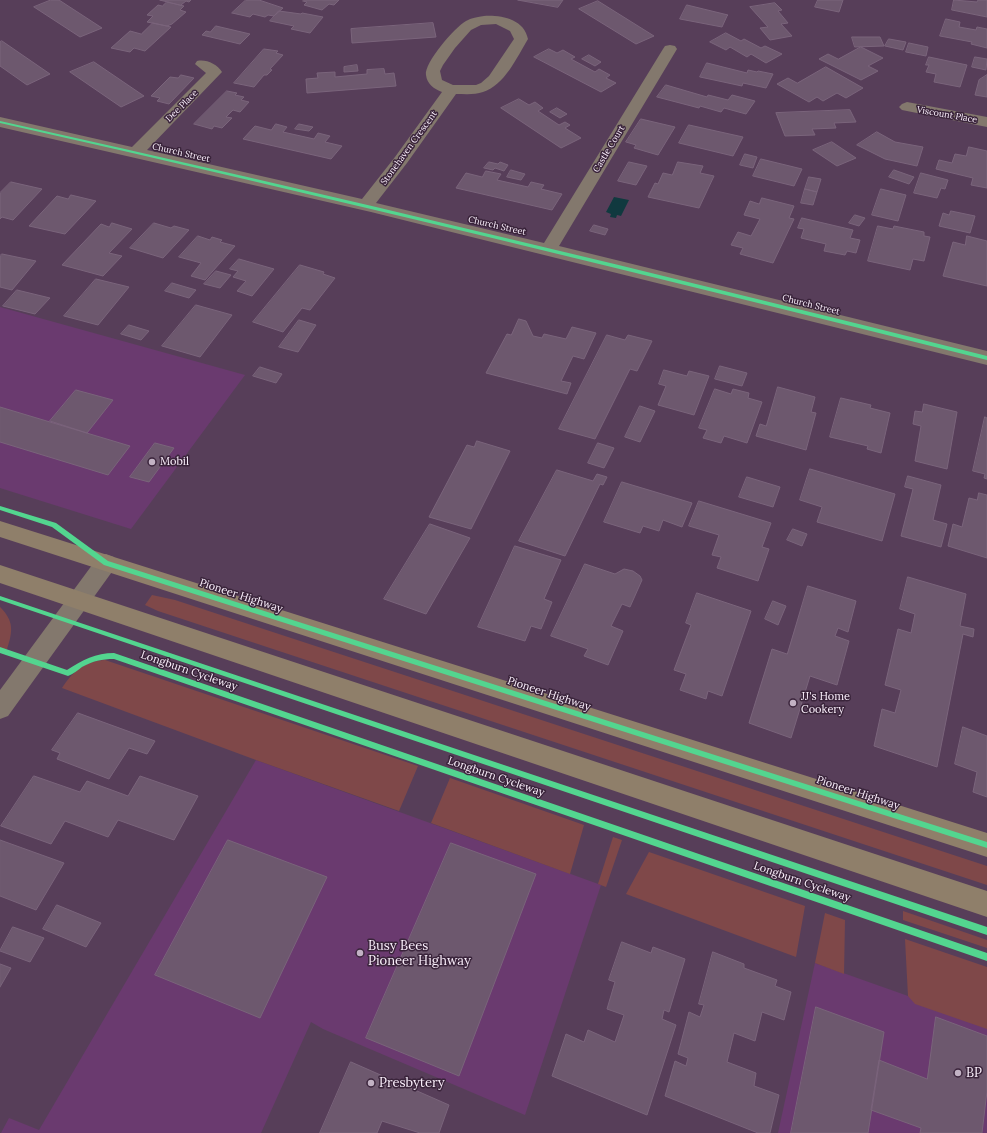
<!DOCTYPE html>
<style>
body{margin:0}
canvas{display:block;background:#573e59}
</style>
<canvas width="987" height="1133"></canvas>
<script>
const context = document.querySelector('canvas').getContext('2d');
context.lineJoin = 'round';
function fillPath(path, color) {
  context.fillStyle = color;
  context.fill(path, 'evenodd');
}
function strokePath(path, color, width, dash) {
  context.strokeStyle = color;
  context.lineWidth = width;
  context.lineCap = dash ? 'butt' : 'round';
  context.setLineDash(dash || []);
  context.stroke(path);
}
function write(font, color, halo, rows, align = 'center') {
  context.font = font + ' Lora,serif';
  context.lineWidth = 3;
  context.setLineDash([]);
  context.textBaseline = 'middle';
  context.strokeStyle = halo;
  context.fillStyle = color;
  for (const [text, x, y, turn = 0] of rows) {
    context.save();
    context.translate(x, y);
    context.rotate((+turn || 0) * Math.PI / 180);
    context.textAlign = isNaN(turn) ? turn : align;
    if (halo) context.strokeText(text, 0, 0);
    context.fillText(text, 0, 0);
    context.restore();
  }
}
fillPath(new Path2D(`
 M0,307l245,68 -114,154 -131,-41z
 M256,760l345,125 -76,230 -202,-86 -12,-7 -50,111h-260l8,-15 30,12z
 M815,963l172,61v109h-209z`), '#6a3a6f');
fillPath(new Path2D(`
 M152,595l23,5 812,266v19l-829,-274 -13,-6z
 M0,607c14,14 13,24 7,42h-7z
 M105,660l313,106 -19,45 -143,-51 -194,-72c11,-17 23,-27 43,-28z
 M450,778l134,47 -14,49 -139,-51z
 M613,837l9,3 -16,47 -8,-3z
 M649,852l156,54 -9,51 -170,-63z
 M903,911l84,29v8l-84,-28z
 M825,913l20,7 -1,54 -29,-11z
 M905,939l82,28v62l-72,-25 -7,-8z`), '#7f4849');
fillPath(new Path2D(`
 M614,197l15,3 -8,16 -4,-1 -1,3 -6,-1 1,-3 -5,-2z`), '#10393f');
const building = new Path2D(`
 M51,0h8l43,28 -22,9 -46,-30z
 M160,0h31l-2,2 -3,-1 -5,4z
 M246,0h13l24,8 -9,8 -6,-1 -3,2 -12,-3 -3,3 -18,-4z
 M304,0h35l-5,5 -5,-1 -7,6 -18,-5 3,-3 -4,-1z
 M518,0h45l-5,7z
 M818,0h25l-4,12 -24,-5z
 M954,0l23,2 1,-2h9v17l-35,-7z
 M598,1l56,35 -18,8 -57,-35z
 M167,2l17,4 -4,4 6,2 -14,12 -5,2 -20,-4 6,-6 -6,-1 11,-10 4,1z
 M775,3l7,7 -4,1 10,12 -7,1 11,12 -22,4 -10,-12 8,-1 -18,-20z
 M687,5l41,10 -1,1 -5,11 -42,-8z
 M279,11l22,3 1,-1 21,4 -13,16 -19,-4 3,-3 -24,-5z
 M946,19l14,3 -1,5 17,3 1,-3 10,2v19l-16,-4 1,-2 -32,-6z
 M153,23l18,4 -26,24 -11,-3 -4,4 -19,-4 19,-17 11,3z
 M433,23l3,14 -84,6 -1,-14z
 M216,26l34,8 -10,10 -38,-9 4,-4 4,1z
 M726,33l15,8 3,-2 17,9 4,-2 17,8 -16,9 -15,-9 -4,3 -17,-10 -4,3 -16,-8z
 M852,37h28l4,9 -29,1z
 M889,39l17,3 -3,8 -18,-4z
 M2,41l48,33 -23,11 -27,-19v-24z
 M909,43l19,4 -2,9 -20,-4z
 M861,47l22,11 -15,8 10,5 -17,9 -42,-21 9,-5 10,5z
 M264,49l14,2 -2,2 7,2 -13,14 2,1 -5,5h-3l-10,12 -20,-4z
 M549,49l8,4 6,-3 12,7 -4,2 24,13 4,-3 11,6 -4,3 10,5 -15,9 -67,-35z
 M589,55l12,7 -6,4 -13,-7z
 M929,57l38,8 -7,22 -26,-5 2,-8 -10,-2 3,-7h-3z
 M975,57l12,2 -1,11 -14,-3z
 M94,62l50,34 -23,11 -51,-35z
 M707,63l40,10 1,-3 9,2 1,-1 15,3 -7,14 -23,-5 -1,3 -42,-9z
 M357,65l1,6 -14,1v-5z
 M826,67l37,21 -17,10 -9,-5 -14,8 -6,-4 -8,5 -32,-18 11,-6 9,5z
 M384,69l1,5 9,-1 2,13 -89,7 -1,-14 12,-1 -1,-5 18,-1v5l32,-3v-4z
 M181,75l13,3 -25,26 -12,-3 3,-3 -9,-2 19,-19 8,1z
 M987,75v22l-12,-2 4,-15z
 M666,85l41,12 1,-2 20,5 4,-5 23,6 -9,13 -22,-6 -3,4 -21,-6 -1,2 -42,-11z
 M227,91l10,2 -2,2 9,2 -3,3 8,2 -9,10 -7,-2 -7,7 6,1 -10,10 -8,-2 -2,3 -18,-5z
 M519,99l10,6 6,-3 8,6 -5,3 21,14 6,-3 5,3 -5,3 16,10 -20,10 -60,-40z
 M557,108l10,6 -7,4 -10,-6z
 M850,110l6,12 -22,1 2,5 -24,1 3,6 -30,1 -9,-23z
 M641,119l34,8 -17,28 -24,-7 2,-3 -10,-3z
 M276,124l11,3 -4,5 31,7 4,-6 12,3 -5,6 17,4 -11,13 -88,-20 12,-13 16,4z
 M299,124l14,3 -4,4 -14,-2z
 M689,125l54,12 -10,19 -54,-13z
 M877,132l18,10 28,5 -6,19 -32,-7 -28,-14z
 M832,142l24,16 -19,8 -24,-16z
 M969,147l18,4v37l-16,-3 2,-7 -37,-9 3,-9 13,3 3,-9 11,2z
 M745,154l12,3 -4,11 -13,-3z
 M761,159l41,10 -8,17 -41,-10z
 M489,162l9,2 2,-2 8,3 -4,6 -9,-3 -2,2 -9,-2z
 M629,162l18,4 -11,19 -18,-4z
 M678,162l25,4 -3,7 14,3 -15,32 -51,-11 7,-14 3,1 5,-11 9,2z
 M511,170l14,4 -4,6 -14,-3z
 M894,170l20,7 -5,7 -20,-7z
 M486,171l15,3 -4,6 31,7 3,-5 13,3 -3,4 21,5 -10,16 -96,-22 10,-15 16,4z
 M921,173l27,7 -3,9 -4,-1 -4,10 -23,-5z
 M809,177l12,2 -4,13 -12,-3z
 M11,182l31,7 -29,31 -11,-3 -2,2v-26z
 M805,189l12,3 -4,13 -12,-2z
 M881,189l25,6 -8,26 -26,-6z
 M71,195l25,6 -31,33 -36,-8 28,-30 11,3z
 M762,198l32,8 -5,12 5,1 -21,44 -33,-9 3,-6 -12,-3 7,-13 13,4 9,-17 -16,-4 6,-14 9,3z
 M951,211l24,5 -5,17 -31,-7 4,-13 6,2z
 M855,215l10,3 -6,8 -10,-3z
 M802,218l51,12 -3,8 10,2 -4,13 -9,-2 -2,4 -21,-4 2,-7 -25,-6 3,-9 -6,-1z
 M112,223l20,6 -23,24 13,3 -19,20 -41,-11 39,-41 8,3z
 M154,223l17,5 3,-2 15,4 -26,28 -33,-10z
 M594,225l14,4 -3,6 -15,-4z
 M878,226l15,3 1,-3 30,6v4l6,1 -6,24 -11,-2 -3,11 -42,-9z
 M198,236l12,4 2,-3 10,3 -2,2 15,4 -30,34 -14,-4 10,-13 -22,-6z
 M967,236l20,5v45l-44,-10 10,-34 12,3z
 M2,254l34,7 -24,29 -12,-3v-31z
 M239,259l35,10 -22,27 -15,-5 9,-10 -13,-4 5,-6 -8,-2z
 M300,265l24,7 -1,2 12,4 -25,32 -8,-2 -19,24 -30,-10z
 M216,271l15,4 -11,13 -16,-4z
 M96,279l33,8 -31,38 -34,-9z
 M172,283l24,7 -7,8 -24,-7z
 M17,290l33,8 -15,16 -32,-8z
 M196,305l36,10 -32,42 -38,-11z
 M519,319l7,2 7,15 9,2 2,-4 22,5 6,-12 24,6 -12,26 -11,-3 -12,25 10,2 -4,11 -81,-21 21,-39 4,1z
 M299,320l17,5 -18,27 -19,-5z
 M129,325l20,6 -8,9 -20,-6z
 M607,335l18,5 3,-5 24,6 -15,30 -7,-2 -35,70 -36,-10z
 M720,366l27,7 -5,13 -27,-7z
 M260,367l22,7 -6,9 -23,-7z
 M664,370l23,6 2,-5 20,5 -15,39 -36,-10 8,-19 -7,-2z
 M778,387l37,10 -4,15 5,1 -10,37 -50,-14 4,-12 6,2z
 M715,389l16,5 2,-5 16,4 -1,5 14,4 -15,41 -23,-7 -3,7 -18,-5 4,-8 -8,-2z
 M76,390l37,10 -26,33 -37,-12z
 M841,398l30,7 -1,3 20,5 -9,40 -14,-4 1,-3 -38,-9z
 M924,404l33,8 -10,57 -32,-8 6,-35 -8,-2 2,-13 7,1z
 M640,406l15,5 -15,31 -15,-5z
 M0,407l130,39 -22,29 -108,-33z
 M985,417l2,1v61l-3,-1 1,-4 -12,-3z
 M477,441l33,10 -39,78 -42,-12 38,-72 7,2z
 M155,443l19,5 -25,34 -19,-5z
 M598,443l16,5 -10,20 -16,-5z
 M810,469l85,25 -13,47 -65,-19 5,-15 -22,-7z
 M557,470l36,11 4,-7 10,3 -4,8 -3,-1 -35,72 -46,-15z
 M908,476l33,9 -8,35 14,4 -6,23 -40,-11 12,-47 -8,-2z
 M747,477l33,10 -7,20 -34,-10z
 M622,482l70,21 -10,24 -19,-7 -4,11 -16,-5 -3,7 -36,-11z
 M979,493l8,2v63l-39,-12 5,-22 9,3 7,-29 8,2z
 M699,501l72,22 -9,24 7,2 -11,32 -41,-13 4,-11 -9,-2 7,-20 -30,-9z
 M430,524l40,14 -44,76 -42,-15z
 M793,529l14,5 -5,12 -15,-6z
 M515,546l46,14 -17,39 8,3 -11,27 -10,-3 -6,15 -47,-14z
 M585,564l30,10 9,-5 9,2 7,5 2,4 -12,27 -8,-3 -11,22 12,5 -15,34 -24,-9 4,-7 -37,-13z
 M908,577l58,17 -6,32 14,3 -1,8 -10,-3 -26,133 -63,-21 8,-37 13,4 6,-23 -16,-5 13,-56 13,4 4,-19 -15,-5z
 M808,586l48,15 -8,31 -10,-4 -3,8 14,5 -12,44 -27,-9 -19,62 -42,-15 23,-74 15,5z
 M697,593l54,18 -29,85 -14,-5 -2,8 -26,-9 6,-16 -12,-4 17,-45 -5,-2z
 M773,601l13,5 -8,19 -13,-6z
 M78,713l77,28 -8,13 -18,-6 -20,31 -52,-20 3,-6 -8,-3z
 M963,727l24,9v61l-14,-5 4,-20 -22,-8z
 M34,776l46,16 7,-11 41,15 12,-20 58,20 -24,44 -56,-20 -10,17 -43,-16 -14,23 -50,-18z
 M0,840l64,23 -28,47 -36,-14z
 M228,840l99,37 -67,141 -105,-43z
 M451,843l85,31 -77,202 -93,-38z
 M57,905l44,18 -15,24 -43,-18z
 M13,927l31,11 -14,24 -30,-11z
 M622,942l29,11 2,-6 32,12 -16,53 -5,-2 -2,9 14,6 -29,90 -95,-39 14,-42 18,8 4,-12 27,12 9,-27 -17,-6 8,-27 -6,-2z
 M713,952l31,12v4l33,12 -2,6 16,6 -7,28 -22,-8 -7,29 -21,-8 -7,29 29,11 -2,13 25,9 -9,38h-12l-93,-37 10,-35 11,5 2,-8 -10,-4 11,-42 11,5 4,-12 -5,-1z
 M0,964l11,4 -11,19z
 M816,1007l68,25 -16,101h-77z
 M936,1017l51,19v55l-5,42h-62l1,-5 -50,-18 8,-50 48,19z
 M351,1062l98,43 -10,28h-19l-38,-12 -5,12h-57z`);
fillPath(building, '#6d586e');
strokePath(building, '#7a647b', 1);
fillPath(new Path2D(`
 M484,16c17,-1 40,3 44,23 -11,18 -23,46 -45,53 -8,3 -18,2 -27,2l-49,69 -31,40 168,40 119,-194 2,-3 5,-1 5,1 2,3 -118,197 428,105v14l-616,-153 -371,-85v-10l132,30 74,-74 -11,-9 2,-3c9,-2 20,3 25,11l-75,78 215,49 33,-42 47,-65c-8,-3 -15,-8 -16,-17 -2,-12 29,-48 40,-54 5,-3 12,-4 18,-5zM496,24l14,7 4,8 -25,37 -8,7 -5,2h-23l-11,-5 -2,-9 3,-6 12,-17 16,-18 10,-5z
 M907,102l80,15v10l-85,-17 -3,-3 3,-3z
 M106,554l8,3 3,6 -3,6 -106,147 -8,3v-29l98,-133z`), '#83786d');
fillPath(new Path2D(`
 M0,521l987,312v24l-987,-320z
 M0,565l987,326v26l-987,-334z`), '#8f7f6a');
fillPath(new Path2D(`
 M0,121c330,73 659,153 987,235v4c-328,-82 -657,-163 -987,-237z
 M0,506l56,17 52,38 879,281v6l-883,-283 -52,-38 -52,-17z
 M0,596l987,331v8l-987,-335z
 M0,647l67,23c15,-10 29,-17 47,-17l873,300v8l-873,-302c-12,0 -21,2 -32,8 -4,3 -9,7 -14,9l-68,-23z`), '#53d58f');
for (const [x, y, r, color] of [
 [152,462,4,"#c2b2c4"],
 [793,703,4,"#c2b2c4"],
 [360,953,4,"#c2b2c4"],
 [958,1073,4,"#c2b2c4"],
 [371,1083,4,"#c2b2c4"]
]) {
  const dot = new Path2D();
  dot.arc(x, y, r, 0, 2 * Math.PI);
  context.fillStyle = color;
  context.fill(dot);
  strokePath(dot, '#3a243b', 1.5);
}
write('9px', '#fcf1fd', '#3a243b', [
 ["Dee Place",182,106,-45],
 ["Viscount Place",947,115,10],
 ["Stonehaven Crescent",409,148,-54],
 ["Castle Court",609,149,-59],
 ["Church Street",181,153,13],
 ["Church Street",497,226,13],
 ["Church Street",811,305,14]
]);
write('11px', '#fcf1fd', '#3a243b', [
 ["Mobil",160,462],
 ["JJ's Home",801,697],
 ["Cookery",801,710]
], 'left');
write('11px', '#fcf1fd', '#3a243b', [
 ["Pioneer Highway",241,596,18],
 ["Longburn Cycleway",189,671,19],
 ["Pioneer Highway",549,694,18],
 ["Longburn Cycleway",496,777,19],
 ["Pioneer Highway",858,793,18],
 ["Longburn Cycleway",802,882,19]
]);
write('13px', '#fcf1fd', '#3a243b', [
 ["Busy Bees",368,946],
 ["Pioneer Highway",368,961],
 ["BP",966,1073],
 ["Presbytery",379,1083]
], 'left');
</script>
